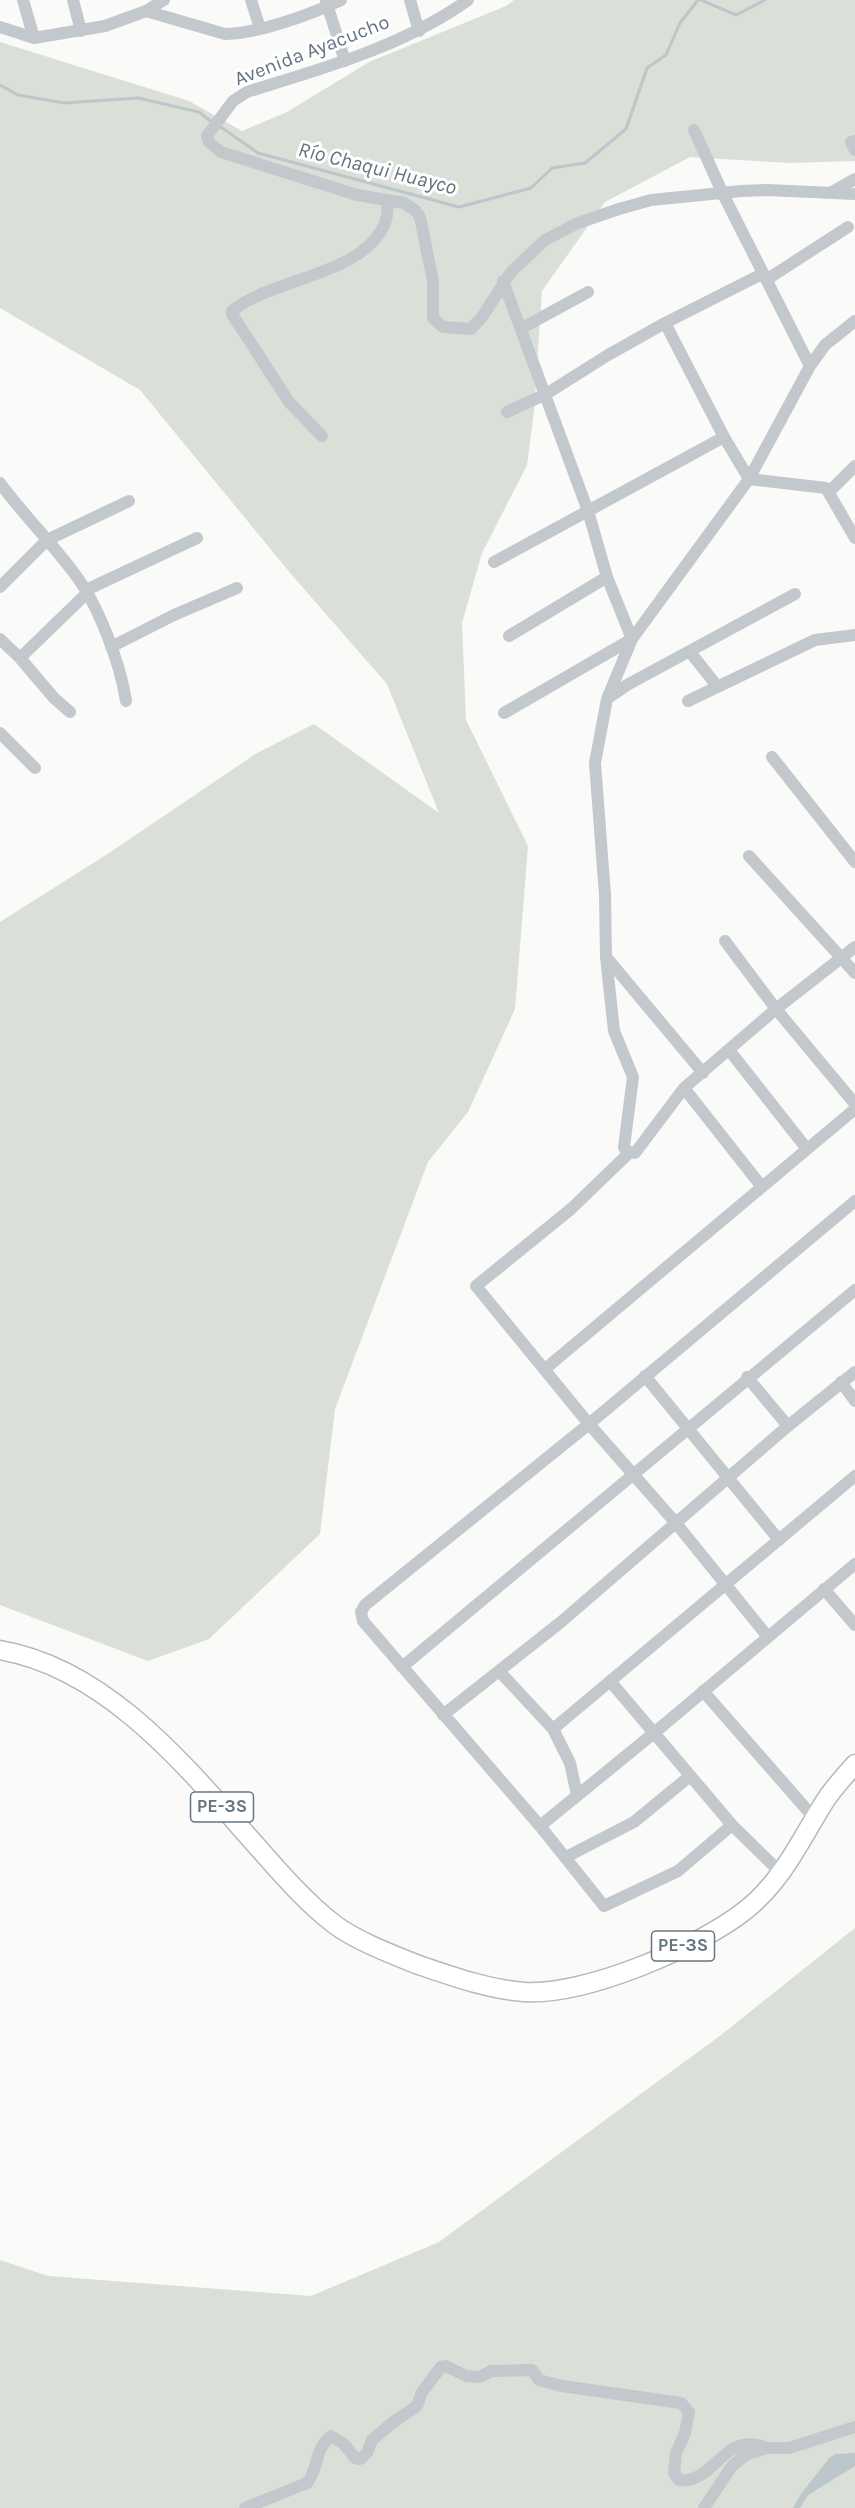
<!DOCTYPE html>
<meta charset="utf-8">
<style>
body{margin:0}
canvas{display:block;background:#fafaf8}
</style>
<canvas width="855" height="2508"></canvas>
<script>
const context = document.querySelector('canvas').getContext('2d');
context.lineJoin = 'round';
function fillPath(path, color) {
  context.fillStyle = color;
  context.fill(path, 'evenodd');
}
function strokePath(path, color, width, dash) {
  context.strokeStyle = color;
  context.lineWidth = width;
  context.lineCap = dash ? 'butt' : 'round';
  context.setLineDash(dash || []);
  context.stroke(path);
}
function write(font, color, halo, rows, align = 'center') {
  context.font = font + ' Karla,sans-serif';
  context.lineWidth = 6;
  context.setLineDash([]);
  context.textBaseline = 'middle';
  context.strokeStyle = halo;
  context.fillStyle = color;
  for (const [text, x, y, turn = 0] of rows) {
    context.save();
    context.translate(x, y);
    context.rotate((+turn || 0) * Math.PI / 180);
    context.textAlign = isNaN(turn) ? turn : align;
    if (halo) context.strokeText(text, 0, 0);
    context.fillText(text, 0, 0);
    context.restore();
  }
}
fillPath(new Path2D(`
 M514,0h341v161l-66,2 -99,-6 -85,45 -63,89 -8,121 -7,53 -45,88 -20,70 4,97 62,126 -13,163 -47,103 -40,50 -93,247 -15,125 -111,105 -61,22 -148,-56v-683l109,-69 148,-100 57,-29 125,89 -52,-129 -96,-110 -151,-184 -140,-82v-266l189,59 53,30 45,-19 82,-50 137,-56z
 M855,1928v580h-855v-248l48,16 263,20 128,-54 282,-207z`), '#dadfd7');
fillPath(new Path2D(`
 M855,2453v13l-47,29 -8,13h-7l8,-14 29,-37 6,-3z`), '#bbc7cb');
strokePath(new Path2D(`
 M701,0l35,15 29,-15
 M0,85l18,10 46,8 74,-5 61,14 13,10
 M218,125l40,28 201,54 72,-19 21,-20 33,-5 41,-34 21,-61 19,-13 14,-32 18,-23`), '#bbc7cb', 3);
const highway = new Path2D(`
 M0,1650c111,19 192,124 262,202 22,25 46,52 72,72 21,16 57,30 82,40 35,12 71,25 108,28 61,4 176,-45 223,-83 36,-29 54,-70 78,-108 8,-13 20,-25 30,-37`);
strokePath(highway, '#b4b9bd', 21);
strokePath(new Path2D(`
 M23,0l11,38
 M73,0l8,31
 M251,0l9,28
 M410,0l9,31
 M468,0c-66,47 -144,68 -221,92l-14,9 -26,35 2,6 12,10 136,43 47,8 12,8 4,6 13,64v37l10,9 28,2 11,-12 29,-45 34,-32 33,-17 41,-14 32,-9 90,-9 26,-1 88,4
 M326,1l19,60
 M146,11l18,-11
 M0,27l34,11 71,-12 41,-15 79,23c32,0 87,-20 116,-34
 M694,130l29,64 87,172
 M855,141l-4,1 4,8
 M832,192l23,-13
 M766,280l82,-53
 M503,281l85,230 19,66 25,62 -128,74
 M855,321l-30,24 -15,21 -61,113 -117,160 -25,60 -12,64 10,132 1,62 8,74 19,46 -9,70 2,4 9,2 49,-65 92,-79 79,-62
 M665,323l59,114 25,42 77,9 29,50
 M522,328l66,-36
 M507,412l39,-18 62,-39 57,-32 97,-49
 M322,436l-33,-34 -57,-88v-3c42,-34 131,-35 153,-88 3,-7 2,-15 3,-23
 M0,483c23,31 51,59 74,90 24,31 46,89 52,128
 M830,491l25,-25
 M494,562l230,-125
 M0,587l47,-47 82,-39
 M86,590l111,-52
 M509,636l98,-59
 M0,639l20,19 67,-65
 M111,647l63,-32 63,-27
 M690,652l27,34
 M20,658l34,40 16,14
 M608,698l19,-13 168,-91
 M688,701l127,-61 40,-5
 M0,733l35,35
 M772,757l83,105
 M749,856l106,117
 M725,941l51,68 79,95
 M607,958l96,115
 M729,1050l78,99
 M684,1088l78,99
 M629,1153l-58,56 -95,77 113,138 86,98 93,115
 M545,1369l310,-260
 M645,1376l134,164
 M747,1377l41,49
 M841,1382l14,19
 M824,1589l31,36
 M402,1667l453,-377
 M500,1672l53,57 17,34 7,32
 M610,1681l122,144 49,48
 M703,1691l112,128
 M443,1715l118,-93 227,-196 67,-54
 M553,1729l302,-253
 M732,1825l-54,46 -74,35 -64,-80 -177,-205 -2,-9 4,-7 224,-181 266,-223
 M540,1826l114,-93 201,-169
 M566,1857l68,-35 56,-46
 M245,2508l62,-25c12,-14 7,-34 24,-47l13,8 11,14 5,1 7,-6 5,-13 20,-17 25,-17 5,-14 19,-25 5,-1 20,10 14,1 11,-6 41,-1 7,10 23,6 119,17 8,9 -4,21 -9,20 -2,20 5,7c37,4 43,-50 88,-32
 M704,2508l28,-42 15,-12 20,-6h22l66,-21`), '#c3c8cc', 12);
strokePath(highway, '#fff', 18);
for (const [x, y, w] of [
 [222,1807,63],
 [683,1946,63]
]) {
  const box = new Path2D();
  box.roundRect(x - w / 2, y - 15, w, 30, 4.5);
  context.fillStyle = '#fff';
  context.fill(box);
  strokePath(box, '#657683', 1.5);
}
write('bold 18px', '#657683', null, [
 ["PE-3S",222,1807],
 ["PE-3S",683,1946]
]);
write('20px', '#657683', '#fff', [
 ["Avenida Ayacucho",312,51,-21]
]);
write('italic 21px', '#60757c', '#fff', [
 ["Río Chaqui Huayco",377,169,14]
]);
</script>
